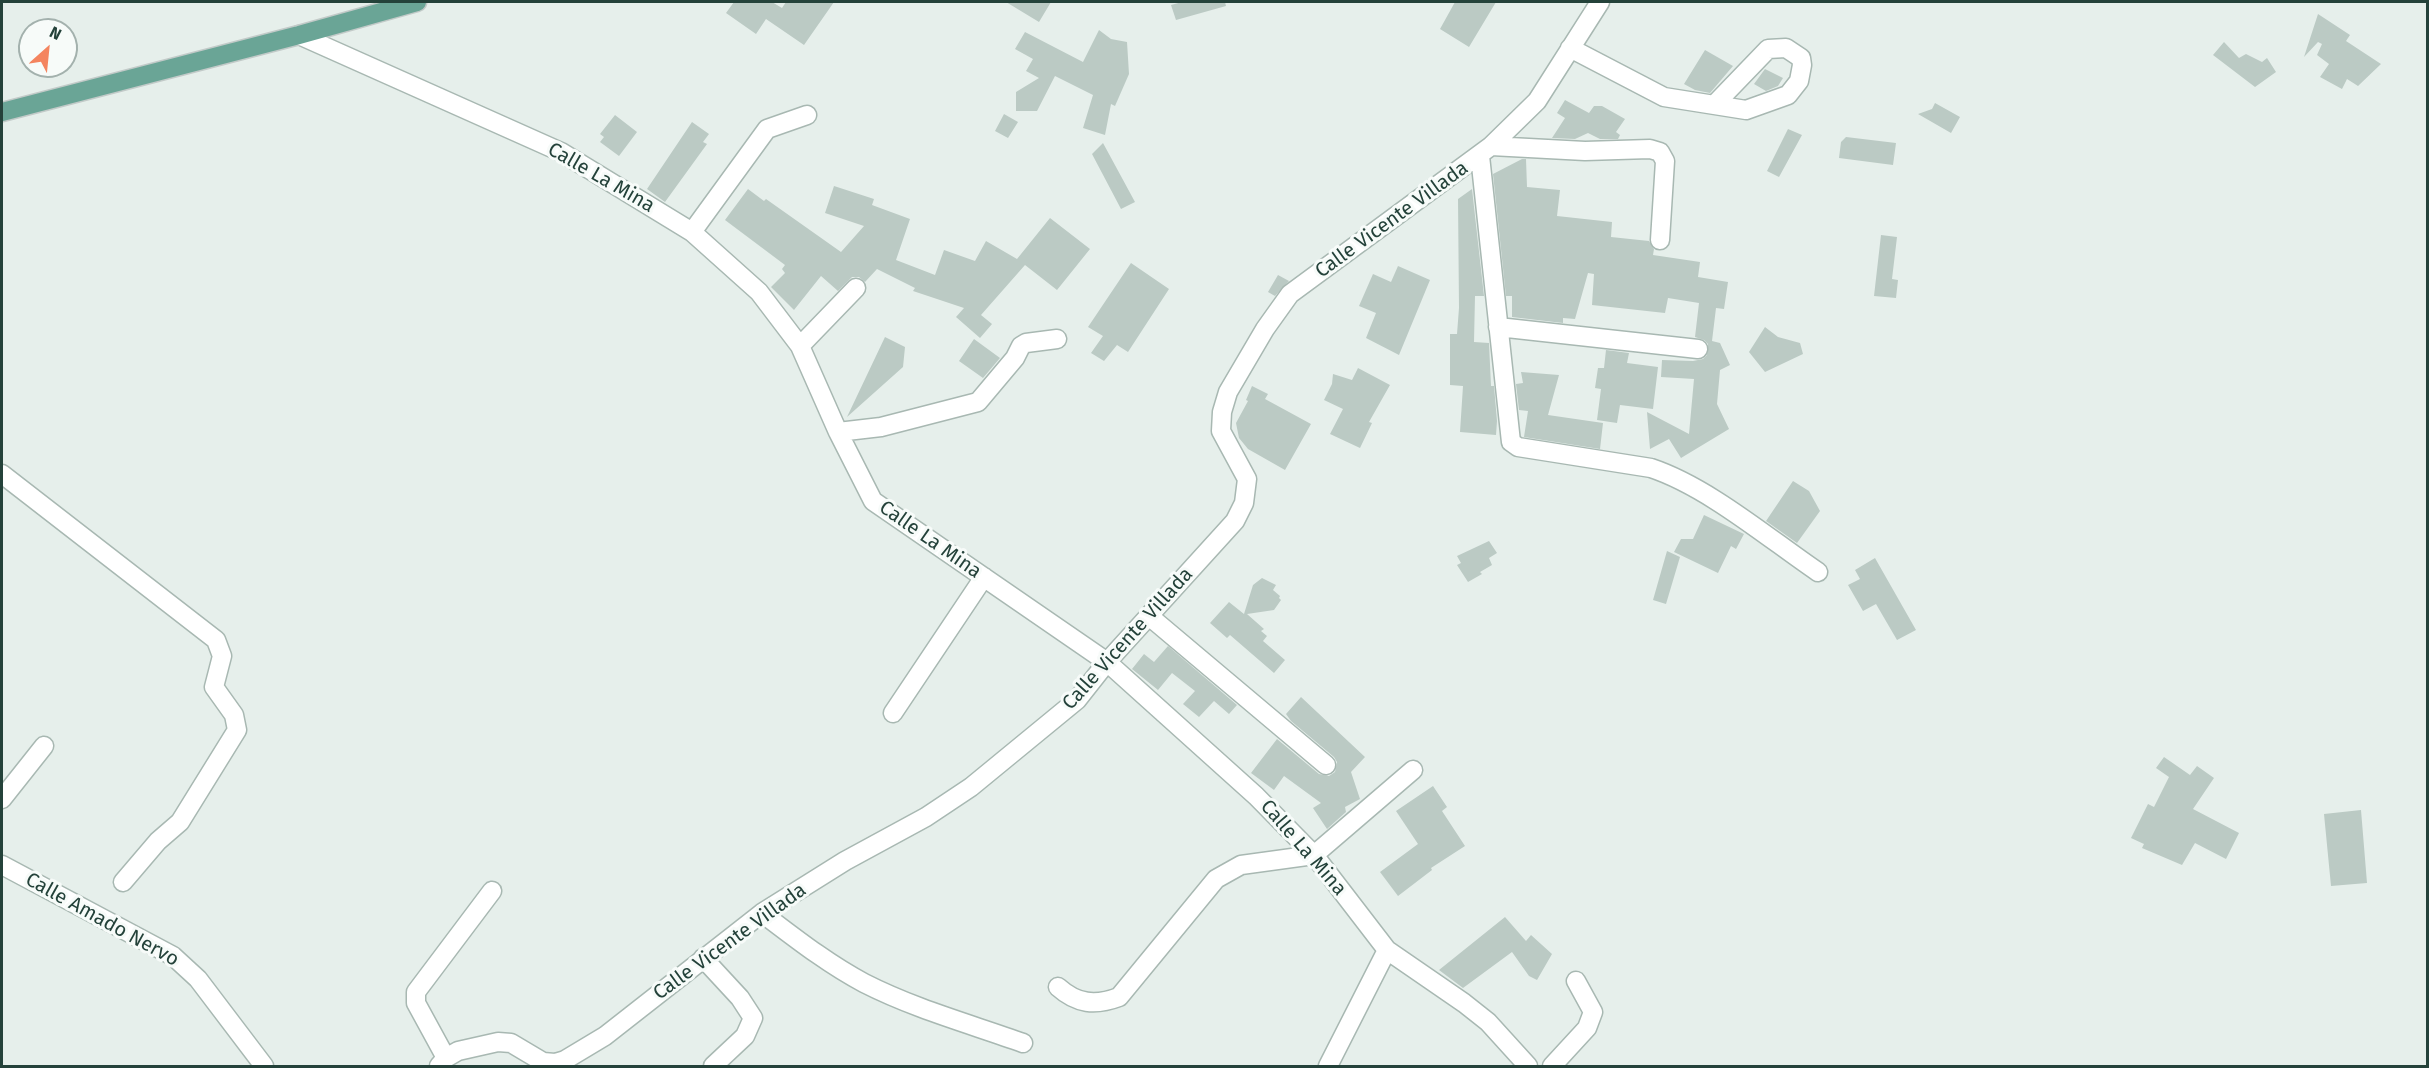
<!DOCTYPE html>
<style>
body{margin:0}
#map{position:relative;width:2429px;height:1068px;overflow:hidden;background:#e6efeb;font-family:"Fira Sans",sans-serif}
canvas{display:block}
.frame{position:absolute;inset:0;border:3px solid #24423a;pointer-events:none}
.north{position:absolute;left:18px;top:18px;width:60px;height:60px;box-sizing:border-box;background:#f7fbf9;border:2px solid #a3b1ad;border-radius:50%;rotate:27deg;font-size:16px;font-weight:700;line-height:24px;text-align:center;color:#24423a}
.north::after{content:'';display:block;margin:auto;width:21px;height:27px;background:#f4845f;clip-path:polygon(50% 0,100% 100%,50% 72%,0 100%)}
</style>
<div id="map">
<canvas width="2429" height="1068"></canvas>
<div class="frame"></div>
<div class="north">N</div>
</div>
<script>
const context = document.querySelector('canvas').getContext('2d');
context.lineJoin = 'round';
function fillPath(path, color) {
  context.fillStyle = color;
  context.fill(path, 'evenodd');
}
function strokePath(path, color, width, dash) {
  context.strokeStyle = color;
  context.lineWidth = width;
  context.lineCap = dash ? 'butt' : 'round';
  context.setLineDash(dash || []);
  context.stroke(path);
}
function write(font, color, halo, rows, align = 'center') {
  context.font = font + ' "Fira Sans",sans-serif';
  context.lineWidth = 6;
  context.setLineDash([]);
  context.textBaseline = 'middle';
  context.strokeStyle = halo;
  context.fillStyle = color;
  for (const [text, x, y, turn = 0] of rows) {
    context.save();
    context.translate(x, y);
    context.rotate((+turn || 0) * Math.PI / 180);
    context.textAlign = isNaN(turn) ? turn : align;
    if (halo) context.strokeText(text, 0, 0);
    context.fillText(text, 0, 0);
    context.restore();
  }
}
fillPath(new Path2D(`
 M734,2h38l10,6 4,-6h48l-30,43 -38,-26 -10,15 -30,-21z
 M1006,2h45l-12,20z
 M1182,2h43l1,4 -50,14 -5,-15z
 M1455,2h41l-27,45 -29,-18z
 M2318,14l32,21 -4,6 35,23 -23,22 -11,-7 -5,10 -22,-12 9,-13 -12,-9 5,-11 -4,-2 -14,15z
 M1099,30l12,9 16,3 2,32 -14,32 -4,-2 -6,31 -22,-7 10,-33 -38,-19 -18,35h-21v-19l23,-14 -13,-7 7,-12 -18,-10 10,-17 58,30z
 M2224,42l15,16 7,-4 16,8 5,-4 9,14 -21,15 -42,-32z
 M1705,50l28,16 -23,27 -15,-3 -11,-6z
 M1765,69l18,9 -5,8 -12,5 -12,-7z
 M1565,100l24,13 5,-7h8l23,13 -9,13 4,3 -2,4h-18l-12,-6 -13,6 -23,-1 13,-20 -8,-5z
 M1935,103l25,14 -9,16 -33,-19 14,-5z
 M1004,114l14,8 -10,16 -13,-7z
 M615,115l22,17 -18,24 -19,-14 4,-5 -4,-3z
 M692,122l17,12 -6,8 4,2 -42,58 -18,-13z
 M1788,129l14,6 -23,42 -12,-6z
 M1846,137l50,6 -3,22 -54,-7 2,-16z
 M1103,143l32,59 -14,7 -29,-55z
 M1522,159h4l1,28 33,3 -3,26 55,6 -1,15 38,4 5,8 -1,6 47,7 -2,15 30,5 -4,27 -8,-1 -4,33 8,2 10,22 -10,5 -3,34 12,25 -48,29 -12,-19 -19,10 -3,-37 42,22 5,-55 -33,-2 1,-17 31,1 10,-2 4,-4 1,-11 -4,-4 -9,-3 4,-34 -31,-5 -3,15 -73,-8 2,-31 -6,-1 -13,46 -12,-1v5l-51,-6v-21h-6l-13,-122z
 M834,186l40,13 -2,6 38,14 -14,41 39,15 9,-25 31,11 11,-20 31,18 33,-41 40,31 -33,41 -32,-25 -44,50 11,9 -12,14 -24,-21 8,-9 -51,-17 2,-3 -38,-19 -12,13 -6,-5h-7l-14,14 -17,-15 -27,34 -23,-23 14,-14 -3,-4 3,-4 -60,-45 23,-31 16,12 2,-2 75,53 23,-26 -39,-13z
 M1472,189l12,107h-9l-1,46 15,1 2,43h3l3,35 -1,14 -36,-3 3,-46 -13,-1v-51h7l2,-26 -1,-109z
 M1881,235l16,2 -5,42 6,1 -2,18 -22,-2z
 M1131,263l38,26 -41,63 -11,-7 -13,16 -13,-8 12,-17 -15,-9z
 M1398,266l32,14 -31,75 -33,-17 10,-25 -17,-7 14,-32 18,8z
 M1278,275l11,6 -14,15 -7,-4z
 M1765,327l13,10 22,6 3,11 -38,18 -16,-20z
 M885,337l20,10 -2,20 -56,50z
 M974,339l26,19 -17,20 -24,-17z
 M1606,350l23,3 -2,10 31,4 -5,42 -33,-4 -3,18 -20,-3 4,-31 -6,-1 3,-20h6z
 M1358,368l32,17 -21,37 3,1 -12,25 -30,-14 13,-25 -19,-9 8,-16 1,-10 19,6z
 M1521,372l38,3 -11,40 55,8 -3,26 -76,-12 4,-26 -9,-1 -3,-26 7,-1z
 M1252,386l16,8 -3,5 46,25 -26,46 -37,-21 -9,-11 -3,-15 12,-22 -2,-1z
 M1793,481l16,10 11,20 -23,32 -31,-22z
 M1704,515l40,19 -8,15 -5,-3 -13,27 -44,-21 7,-13h12z
 M1489,541l8,12 -8,5 3,7 -12,7 2,2 -14,8 -11,-17 4,-2 -4,-7z
 M1667,551l13,6 -14,47 -13,-4z
 M1875,558l41,72 -19,10 -21,-36 -13,7 -15,-26 12,-6 -5,-9z
 M1262,578l14,7 -3,5 7,6 -1,2 2,2 -7,10 -27,4 17,15 -3,2 6,5 -4,5 22,19 -11,13 -44,-38 -3,3 -17,-15 19,-21 15,12 9,-29z
 M1168,646l69,59 -8,9 -15,-13 -15,16 -16,-13 12,-13 -23,-18 -14,17 -26,-21 12,-15 10,8z
 M1301,697l64,60 -14,15 9,27 -15,8 1,5 -19,17 -14,-21 8,-5 -37,-27 -10,14 -23,-17 26,-34 42,35 10,2 6,-4 2,-10 -3,-5 -43,-36 -5,-7z
 M2164,757l26,18 7,-9 17,12 -21,31 46,24 -13,26 -31,-16 -13,22 -40,-17 2,-4 -13,-6 17,-34 6,3 15,-30 -13,-9z
 M1433,786l14,21 -5,4 23,35 -34,22 1,2 -34,26 -18,-24 38,-28 -22,-33z
 M2361,810l6,73 -36,3 -7,-72z
 M1505,917l21,24 5,-6 21,19 -15,26 -8,-4 -17,-24 -49,36 -24,-18z`), '#bbcac4');
const minor = new Path2D(`
 M299,35l262,117 131,80 67,60 41,54 38,86 35,69 234,161 149,134 58,59 73,95 77,53 24,19 40,44
 M1570,48l94,49 82,13 42,-15 11,-14 3,-16 -1,-7 -15,-10 -18,1 -53,55
 M1491,146l94,5 65,-2 10,3 5,9 -5,79
 M1480,156l31,286 7,5 133,21c57,19 117,70 167,104
 M692,232l75,-103 40,-14
 M1498,327l200,22
 M800,346l56,-58
 M838,432l43,-5 97,-25 37,-44 6,-12 5,-3 31,-4
 M2,474l214,166 6,16 -8,31 20,28 3,15 -57,92 -22,19 -35,41
 M1149,616l177,149
 M893,713l91,-136
 M2,799l42,-53
 M2,865l171,91 25,23 66,87
 M762,913c33,25 66,51 102,70 51,26 106,41 159,60
 M703,958l37,40 13,20 -8,18 -32,30
 M1058,987c19,17 37,19 61,10l97,-118 25,-14 73,-10 99,-85
 M446,1058l-30,-55v-11l76,-101
 M439,1066l7,-8 12,-7 40,-9 13,1 32,19 12,1 10,-3 40,-24 157,-123 83,-52 81,-44 45,-30 106,-87 30,-38 128,-141 9,-18 3,-24 -26,-48 1,-19 6,-20 37,-63 25,-35 201,-148 46,-45 63,-99
 M1328,1066l59,-116
 M1552,1066l35,-38 6,-16 -17,-31`);
const major = new Path2D(`
 M2,112l297,-77 118,-33`);
strokePath(minor, '#a8b8b2', 21);
strokePath(major, '#c2cac8', 21);
strokePath(minor, '#fff', 18);
strokePath(major, '#6aa596', 18);
write('20px', '#24423a', '#f7fbf9', [
 ["Calle La Mina",601,178,30],
 ["Calle Vicente Villada",1392,220,-36],
 ["Calle La Mina",930,540,35],
 ["Calle Vicente Villada",1128,639,-48],
 ["Calle La Mina",1303,848,49],
 ["Calle Amado Nervo",102,920,29],
 ["Calle Vicente Villada",730,942,-36]
]);
</script>
